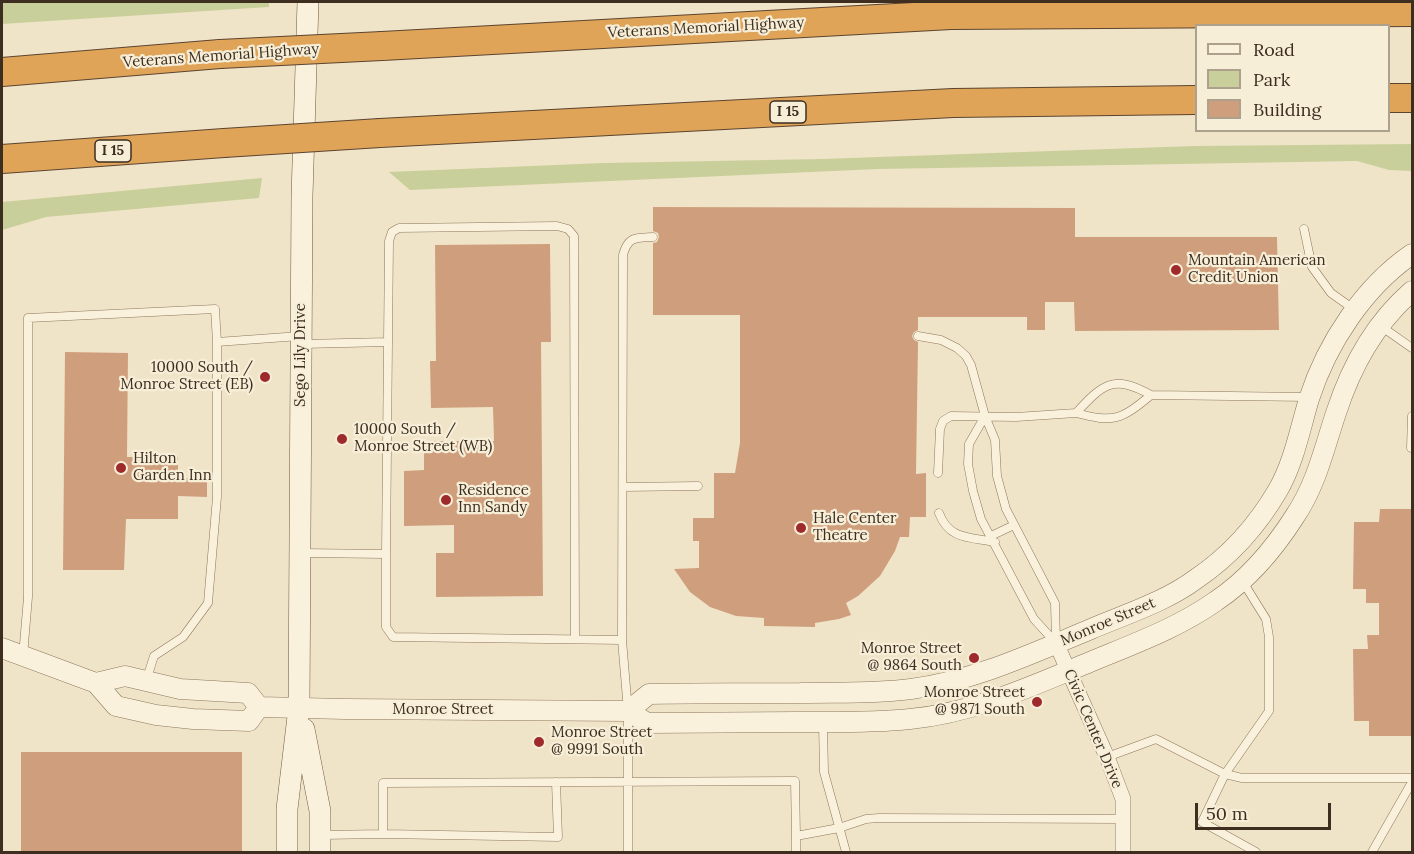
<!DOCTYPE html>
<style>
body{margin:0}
#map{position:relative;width:1414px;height:854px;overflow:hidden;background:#f0e4c8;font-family:Lora,serif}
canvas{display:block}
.frame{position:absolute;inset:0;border:3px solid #3d2e20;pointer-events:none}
.legend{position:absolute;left:1195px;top:24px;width:195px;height:108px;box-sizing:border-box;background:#f7eed8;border:2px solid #ada18e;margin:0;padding:8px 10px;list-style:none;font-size:18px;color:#3d2e20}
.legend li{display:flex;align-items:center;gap:12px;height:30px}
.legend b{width:30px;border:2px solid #ada18e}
.scale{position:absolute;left:1195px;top:803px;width:136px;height:27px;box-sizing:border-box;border:3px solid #3d2e20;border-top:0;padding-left:8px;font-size:18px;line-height:21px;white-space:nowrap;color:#3d2e20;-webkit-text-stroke:4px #f7eed8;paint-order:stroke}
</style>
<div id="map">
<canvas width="1414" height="854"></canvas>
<div class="frame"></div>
<ul class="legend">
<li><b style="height:8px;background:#faf1dc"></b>Road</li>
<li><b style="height:16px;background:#c9cf9b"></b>Park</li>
<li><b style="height:16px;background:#cf9f7d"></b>Building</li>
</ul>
<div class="scale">50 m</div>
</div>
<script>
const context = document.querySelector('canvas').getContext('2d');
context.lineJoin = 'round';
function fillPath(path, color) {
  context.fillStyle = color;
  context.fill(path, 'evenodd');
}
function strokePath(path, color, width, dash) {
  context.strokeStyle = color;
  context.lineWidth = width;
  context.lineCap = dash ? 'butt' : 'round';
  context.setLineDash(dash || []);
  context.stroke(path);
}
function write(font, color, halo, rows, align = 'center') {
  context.font = font + ' Lora,serif';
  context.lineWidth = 4.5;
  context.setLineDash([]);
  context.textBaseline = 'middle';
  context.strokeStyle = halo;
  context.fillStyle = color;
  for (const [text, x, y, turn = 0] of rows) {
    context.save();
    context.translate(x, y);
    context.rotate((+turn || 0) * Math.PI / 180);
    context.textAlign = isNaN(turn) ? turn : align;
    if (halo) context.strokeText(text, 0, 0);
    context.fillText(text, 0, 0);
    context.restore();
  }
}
fillPath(new Path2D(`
 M2,2h267v5l-267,17z
 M1412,144v27l-23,-1 -32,-9 -479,8 -468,21 -21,-18 214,-9 219,-4 372,-13z
 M262,178l-3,20 -213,19 -44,13v-28z`), '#c9cf9b');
fillPath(new Path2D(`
 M653,207l422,1v29h202l2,93 -204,1 -1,-29h-29v28h-18v-13h-109v13l-4,2 -2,4 2,4 4,2 -2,132 10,-1v44h-16l-1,20h-9l-5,14 -15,25 -22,20 -12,7 5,12 -12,4 -24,4v4l-51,-1v-8l-28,-2 -26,-9 -20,-15 -16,-23 25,-1v-27h-6v-23h21v-45h21l5,-30v-128h-87v-72l4,-1 2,-5 -1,-4 -5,-2z
 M550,244l1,98h-10l2,254 -107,1v-44h18v-28l-50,1v-55l20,-1v-29h70l-1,-34 -62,1 -1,-47h6l-1,-116z
 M65,352l63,1 -1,104h51v21l29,1v18l-29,-1v23h-52l-2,51h-61z
 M1380,509h33v227h-44v-15h-15l-1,-72h15l-1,-14h12v-32h-13v-14h-13l1,-67h25z
 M21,752h221v100h-221z`), '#cf9f7d');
const service = new Path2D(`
 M1304,229l8,38 19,26 24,17
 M1382,327l30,21
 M918,336l23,4 16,8 9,8 5,9 14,51 10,24 2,36 9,33 49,94 1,39
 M388,342l1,-101 3,-9 7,-4 158,-2 11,3 6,7 1,403
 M1076,413c38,10 45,7 75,-18
 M985,416l-16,28 -1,20 5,27 8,28 53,100 21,23
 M1412,416l-1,32h1
 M938,473l2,-44 3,-8 8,-5 65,1 60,-4c27,-29 37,-39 75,-18l157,2
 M623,487l75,-1
 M939,513c10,27 31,24 56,29
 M991,536l23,-11
 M302,553l84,1 2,-212 -85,2
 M386,554v73l7,10 229,3
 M1243,582l23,37 3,18v74l-44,63 -23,48 54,30
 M23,656l5,-59v-279l187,-9 2,33 83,-6
 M146,681l8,-25 29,-19 25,-34 9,-106v-155
 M823,724l1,48 22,80
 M1107,757l49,-18 69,35 17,4h170
 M383,834l175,3 -2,-55
 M322,835l61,-1v-51l412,-2 1,55 43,-8 27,-9 13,-1 244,1
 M796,836v16
 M628,852v-141l-6,-71 1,-385c5,-19 13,-17 30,-18
 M1372,852l40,-70`);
const minor = new Path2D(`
 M1056,643l51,114 16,42v53`);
const tertiary = new Path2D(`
 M2,648l94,35 20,23 40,9 37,4 56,2 10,-14
 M96,683l29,-7 55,13 68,4 11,14 86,2 283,2 19,12c51,0 101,-1 151,-1 37,0 75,1 112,-3 63,-6 122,-33 180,-57 43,-18 88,-34 126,-61 33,-22 58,-52 79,-85 21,-31 29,-67 41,-103 15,-46 39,-90 76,-122
 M628,711l21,-17c50,-1 100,-1 151,-1 37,-1 75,1 111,-4 63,-8 122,-36 180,-60 35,-15 74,-27 105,-50 34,-23 61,-53 82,-89 16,-28 22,-61 31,-91 18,-56 55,-112 103,-145`);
const secondary = new Path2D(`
 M304,729l16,82v41
 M287,852v-43l12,-101 3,-512 6,-194`);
const motorway = new Path2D(`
 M382,46l569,-31 461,-3
 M2,72l218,-18
 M1388,98h24
 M380,133l573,-30 243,-3
 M2,159l222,-16`);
strokePath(service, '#8d765c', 9);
strokePath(minor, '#8d765c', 16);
strokePath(tertiary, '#8d765c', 21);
strokePath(secondary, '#6f573f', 22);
strokePath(motorway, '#5b4430', 30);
strokePath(service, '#faf1dc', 8);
strokePath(minor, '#faf1dc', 15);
strokePath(tertiary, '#faf1dc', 20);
strokePath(secondary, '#faf1dc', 21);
strokePath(motorway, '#e0a458', 28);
const motorwayBridge = new Path2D(`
 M220,54l162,-8
 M224,143l156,-10`);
strokePath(motorwayBridge, '#5b4430', 30, []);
strokePath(motorwayBridge, '#e0a458', 28);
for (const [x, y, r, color] of [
 [1176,270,6,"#9e2a2b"],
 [265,377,6,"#9e2a2b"],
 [342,439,6,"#9e2a2b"],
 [121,468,6,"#9e2a2b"],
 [446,500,6,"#9e2a2b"],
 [801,528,6,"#9e2a2b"],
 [974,658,6,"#9e2a2b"],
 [1037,702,6,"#9e2a2b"],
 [539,742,6,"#9e2a2b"]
]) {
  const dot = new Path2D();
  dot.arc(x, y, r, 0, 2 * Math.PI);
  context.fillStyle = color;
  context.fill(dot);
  strokePath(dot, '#f7eed8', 2);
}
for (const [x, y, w] of [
 [788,112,36],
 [113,151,36]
]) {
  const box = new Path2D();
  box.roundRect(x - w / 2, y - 11, w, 22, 4.5);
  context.fillStyle = '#f7eed8';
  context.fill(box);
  strokePath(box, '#3d2e20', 1.5);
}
write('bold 14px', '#3d2e20', null, [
 ["I 15",788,112],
 ["I 15",113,151]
]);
write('15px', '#3d2e20', '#f7eed8', [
 ["Veterans Memorial Highway",706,28,-3],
 ["Veterans Memorial Highway",221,56,-4],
 ["Sego Lily Drive",301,355,-90],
 ["Monroe Street",1108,622,-23],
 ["Monroe Street",443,710],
 ["Civic Center Drive",1093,729,67]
]);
write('15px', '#3d2e20', '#f7eed8', [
 ["Mountain American",1188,261],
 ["Credit Union",1188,278],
 ["10000 South /",253,368,"right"],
 ["Monroe Street (EB)",253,385,"right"],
 ["10000 South /",354,430],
 ["Monroe Street (WB)",354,447],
 ["Hilton",133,459],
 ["Garden Inn",133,476],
 ["Residence",458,491],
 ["Inn Sandy",458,508],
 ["Hale Center",813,519],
 ["Theatre",813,536],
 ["Monroe Street",962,649,"right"],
 ["@ 9864 South",962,666,"right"],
 ["Monroe Street",1025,693,"right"],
 ["@ 9871 South",1025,710,"right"],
 ["Monroe Street",551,733],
 ["@ 9991 South",551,750]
], 'left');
</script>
